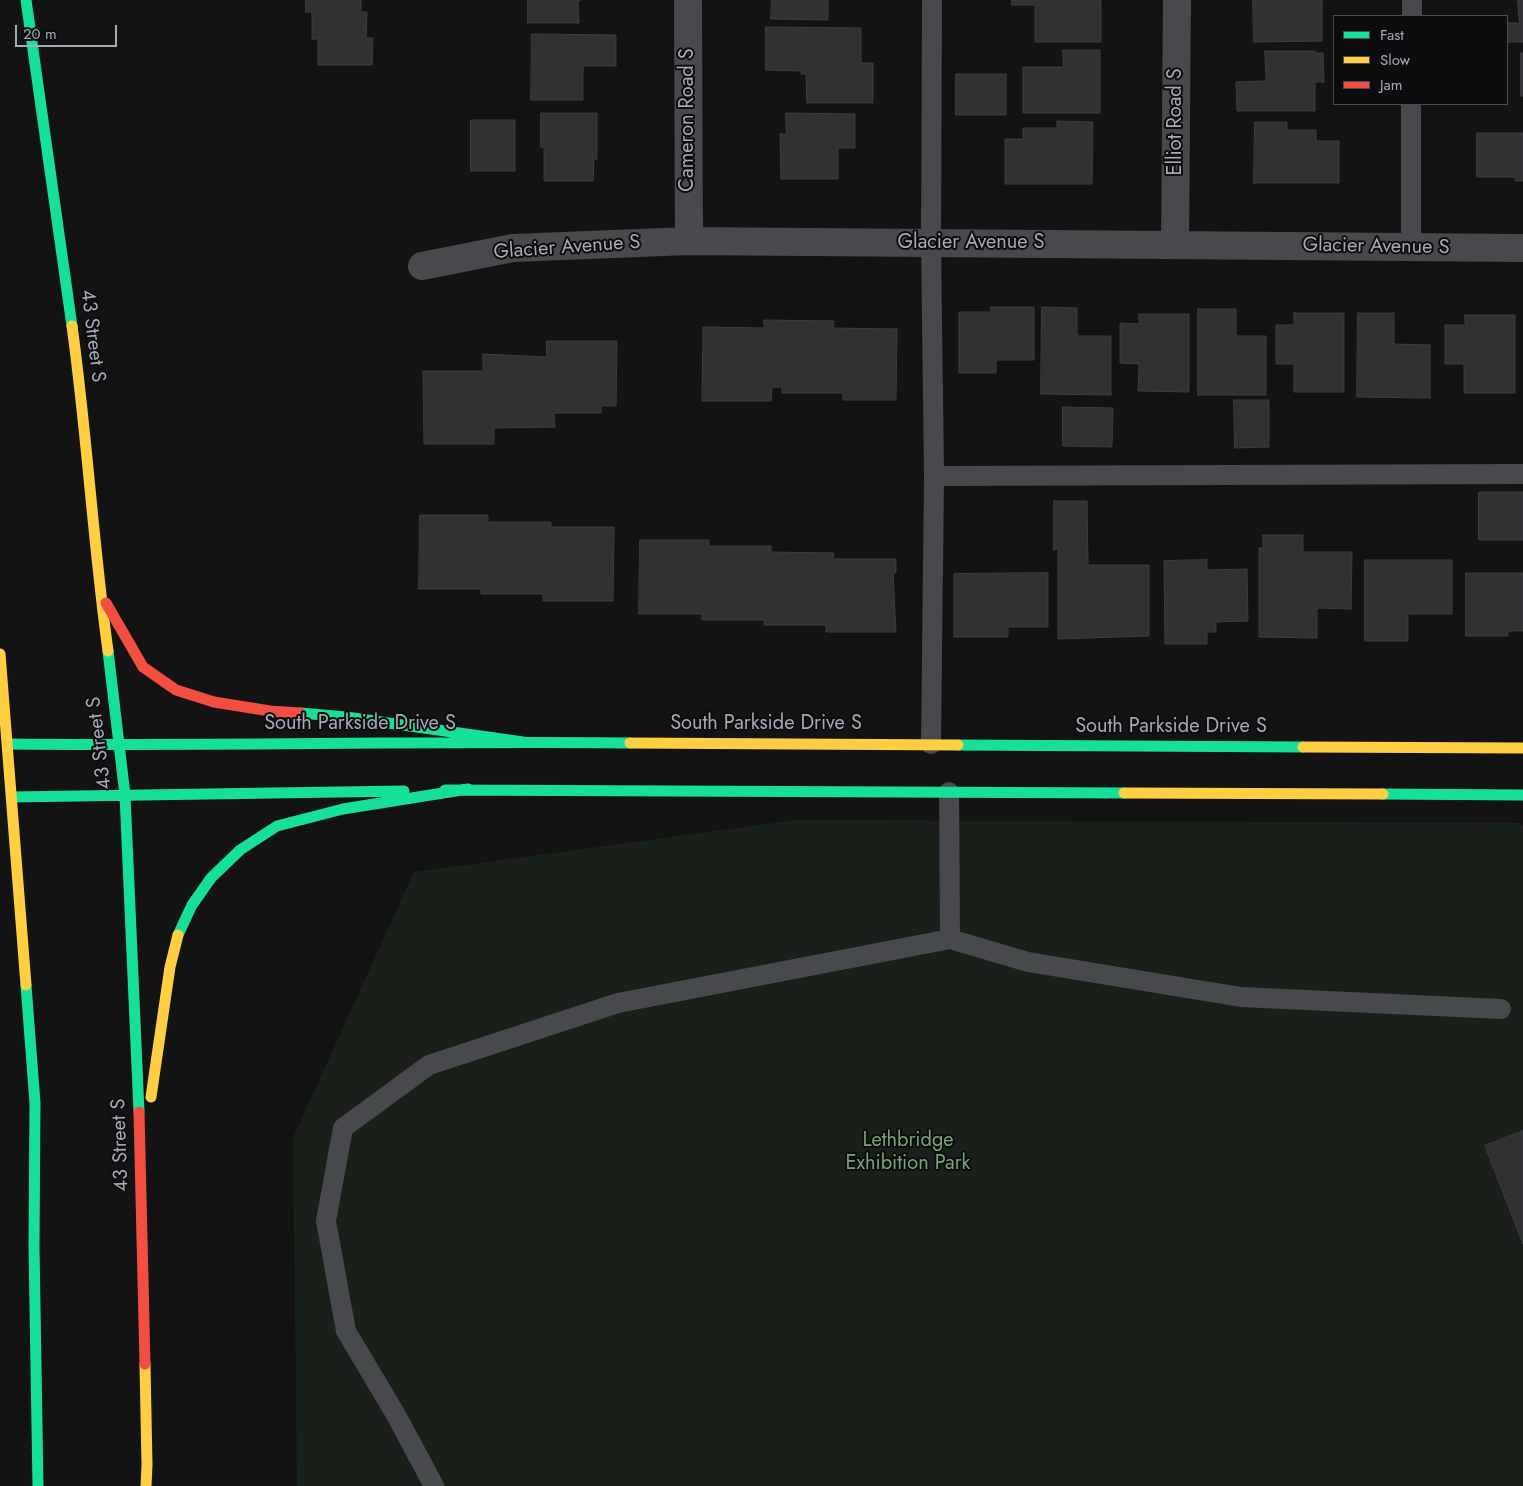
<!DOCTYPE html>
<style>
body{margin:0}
#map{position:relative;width:1523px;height:1486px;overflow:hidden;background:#131313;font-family:Jost,sans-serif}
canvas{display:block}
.legend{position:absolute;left:1333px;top:15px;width:175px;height:90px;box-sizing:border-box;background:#0d0d0f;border:1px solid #494c52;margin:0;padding:6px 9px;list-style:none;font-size:15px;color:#a2abb6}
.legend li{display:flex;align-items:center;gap:10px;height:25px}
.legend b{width:25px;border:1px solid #494c52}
.scale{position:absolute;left:15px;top:25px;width:102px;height:22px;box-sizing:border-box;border:2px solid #a2abb6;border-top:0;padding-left:6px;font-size:15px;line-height:18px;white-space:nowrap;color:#a2abb6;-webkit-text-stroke:4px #0d0d0f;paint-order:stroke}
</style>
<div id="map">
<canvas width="1523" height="1486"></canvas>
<ul class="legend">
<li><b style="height:6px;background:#16e098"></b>Fast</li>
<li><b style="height:6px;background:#ffcf43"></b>Slow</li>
<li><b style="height:6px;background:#f24e42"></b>Jam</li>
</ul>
<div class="scale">20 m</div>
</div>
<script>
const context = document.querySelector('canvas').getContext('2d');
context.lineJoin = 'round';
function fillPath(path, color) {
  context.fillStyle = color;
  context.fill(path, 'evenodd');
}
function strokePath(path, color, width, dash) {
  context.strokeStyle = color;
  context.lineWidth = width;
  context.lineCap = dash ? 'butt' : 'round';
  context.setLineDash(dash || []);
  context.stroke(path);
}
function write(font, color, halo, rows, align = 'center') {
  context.font = font + ' Jost,sans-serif';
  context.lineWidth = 4;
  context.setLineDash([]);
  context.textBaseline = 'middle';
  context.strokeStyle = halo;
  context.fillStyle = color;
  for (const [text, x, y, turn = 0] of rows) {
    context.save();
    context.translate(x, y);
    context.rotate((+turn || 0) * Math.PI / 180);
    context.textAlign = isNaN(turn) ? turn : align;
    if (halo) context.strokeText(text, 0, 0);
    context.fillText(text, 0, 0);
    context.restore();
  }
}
fillPath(new Path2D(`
 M796,820l724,3 3,3v660h-1226l-4,-348 121,-266z`), '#192019');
const building = new Path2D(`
 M306,0h55v12h6l-1,26h7l-1,27h-54v-26h-6v-27h-6z
 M528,0h53h-3l1,23h-51z
 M772,0h56v20l-57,-1z
 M1012,0h89v42h-66v-37h-23z
 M1253,0h69v41l-68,1z
 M1518,0h5v42h-16v-19h12z
 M766,27l95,1v35h12v40h-66l-1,-29h-5v-3l-35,-1z
 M532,34l84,1v31h-33v34h-52z
 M1063,50h37v63h-77v-46h40z
 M1265,51h50v2h8l1,29h-9v29h-78l-1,-29 30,-1z
 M1521,53h2v43h-2z
 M956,74h50v41h-50z
 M541,113h56v46h-3l-1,22h-49v-34h-3z
 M786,113l69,1v34h-17v31h-57l-1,-45h6z
 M471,120h44v51h-44z
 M1057,121l36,1 -1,62h-87v-45h18v-11h34z
 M1255,122h32v8h29v11h23v42h-85z
 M1477,133h46v48h-8v-4h-38z
 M991,307h43v53h-38v13h-37v-61h32z
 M1042,307l35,1v28h34v59l-70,-1z
 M1198,309h38v27h30v59h-68z
 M1294,313h50v79h-50v-28h-18v-39h18z
 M1358,313h36v31l36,1v53l-73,-1z
 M1139,314h50v78l-51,-1 1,-27 -19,-1v-40l19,1z
 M1465,315h50v78h-51v-29h-19v-39h20z
 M764,320l70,1 -1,7 64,1 -1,71h-53v-7h-61v-6h-10l-1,14h-69l1,-74 61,1z
 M547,341h70l-1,65h-15v7h-47l1,14 -61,1v16h-70l-1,-73h60v-17l63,3z
 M1234,400h35v47l-34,1z
 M1063,407l50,1 -1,39 -49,-1z
 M1479,492h44v48h-44z
 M1054,501h33l1,64h61v71l-91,3v-90l-4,1z
 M420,515h68v7h63v5h63l-1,74h-70v-7h-62v-5h-62z
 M1263,535h40v17h49l-1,57 -34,-1v30l-58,-1v-89h4z
 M640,540h69v6h62v6l63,1 -1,6h63v14h-3l3,59h-70v-7h-62v-5h-62v-6h-63z
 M1207,560v10l40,-1 1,52 -32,1v10h-9v12h-42l-1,-83z
 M1365,560h87v54h-44v27h-43z
 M1048,573v54h-40v10h-54v-63z
 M1466,573h57v58h-15v5h-42z
 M1523,1131v113l-38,-98z`);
fillPath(building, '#313133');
strokePath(building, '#3b3d40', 1);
strokePath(new Path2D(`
 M1412,16v-16
 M1411,247v-143
 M934,476l589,-2
 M931,744l3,-268 -3,-234 1,-242
 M949,792l1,147
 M434,1486l-38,-71 -50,-84 -20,-110 17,-93 86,-63 189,-62 332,-64 78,23 213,35 260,12`), '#47494c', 20);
strokePath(new Path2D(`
 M688,0l1,241
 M1175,245l2,-245
 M422,266l91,-18 176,-7 834,7`), '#47494c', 28);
strokePath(new Path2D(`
 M26,0l46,326
 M108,651l17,144 14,317
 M300,713l46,4 177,25
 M8,744c207,2 415,-3 622,-1
 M958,745l345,2
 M445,790l679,3
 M1383,794l140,1
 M12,797l392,-6
 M178,935l14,-30 19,-27 29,-28 37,-24 66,-17 125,-20
 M26,985l9,118 -1,144 4,239`), '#16e098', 11);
strokePath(new Path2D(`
 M72,326c15,108 21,217 36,325
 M0,654l26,331
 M630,743l328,2
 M1303,747l220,1
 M1124,793l259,1
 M151,1097l19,-130 8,-32
 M145,1364l2,101 -1,21`), '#ffcf43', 11);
strokePath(new Path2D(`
 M106,603l37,64 33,23 38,12 56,9 30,2
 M139,1112l6,252`), '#f24e42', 11);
write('20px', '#a2abb6', '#0d0d0f', [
 ["Cameron Road S",688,120,-90],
 ["Elliot Road S",1176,122,-90],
 ["Glacier Avenue S",971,243],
 ["Glacier Avenue S",1376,247,1],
 ["Glacier Avenue S",567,248,-4],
 ["43 Street S",92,336,83],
 ["South Parkside Drive S",360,724],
 ["South Parkside Drive S",766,724],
 ["South Parkside Drive S",1171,727],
 ["43 Street S",100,743,-97],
 ["43 Street S",121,1145,-92]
]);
write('20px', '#7aa377', '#0d0d0f', [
 ["Lethbridge",908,1141],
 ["Exhibition Park",908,1164]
]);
</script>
